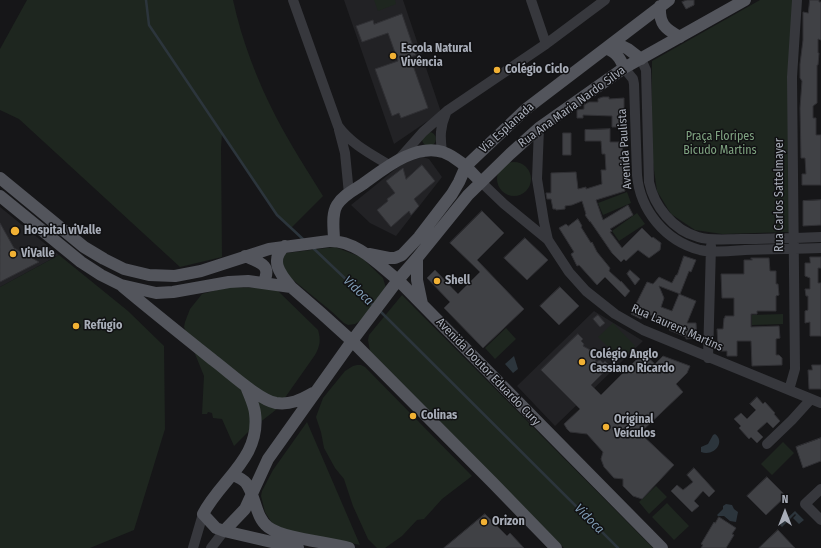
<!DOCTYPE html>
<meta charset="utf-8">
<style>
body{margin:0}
#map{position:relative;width:821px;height:548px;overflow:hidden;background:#161618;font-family:"Fira Sans Condensed",sans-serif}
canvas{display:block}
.north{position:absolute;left:765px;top:492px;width:40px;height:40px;-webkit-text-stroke:3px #111113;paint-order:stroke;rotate:0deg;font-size:11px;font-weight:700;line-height:16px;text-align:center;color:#a8adb8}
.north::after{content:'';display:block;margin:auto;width:14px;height:18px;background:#a8adb8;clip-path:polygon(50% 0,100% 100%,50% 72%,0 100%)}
</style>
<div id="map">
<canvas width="821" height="548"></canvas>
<div class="north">N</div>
</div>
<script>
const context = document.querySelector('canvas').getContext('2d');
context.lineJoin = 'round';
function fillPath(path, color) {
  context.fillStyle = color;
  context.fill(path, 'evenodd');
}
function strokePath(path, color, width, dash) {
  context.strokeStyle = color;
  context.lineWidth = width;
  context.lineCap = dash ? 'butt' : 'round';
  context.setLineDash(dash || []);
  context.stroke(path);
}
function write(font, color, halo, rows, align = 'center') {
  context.font = font + ' "Fira Sans Condensed",sans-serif';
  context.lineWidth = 3;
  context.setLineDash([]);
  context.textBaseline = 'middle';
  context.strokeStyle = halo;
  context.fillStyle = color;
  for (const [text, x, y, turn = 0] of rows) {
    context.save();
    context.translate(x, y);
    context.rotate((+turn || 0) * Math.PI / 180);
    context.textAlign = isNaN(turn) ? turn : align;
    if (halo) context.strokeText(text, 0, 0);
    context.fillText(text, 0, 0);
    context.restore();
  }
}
fillPath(new Path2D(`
 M344,0h59l38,112 -47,32z
 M423,157l6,2 13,18 -46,59 -26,-13 -19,-18 52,-42z
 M0,207l59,48 -59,32z
 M594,311l49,30 -88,85 -38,-40z`), '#222225');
fillPath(new Path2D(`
 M27,0h206c9,41 24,80 43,117 14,27 31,53 47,79l-32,32 -14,-13 -55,-82 -1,15 1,109 -42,10 -161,-148 -19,-9v-61z
 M374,0h21l1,4 -18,7z
 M760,0h33l-4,232 -67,2 -27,-4 -24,-16 -14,-23 -6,-42 1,-88z
 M422 139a7 7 0 1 1 14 0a7 7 0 1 1-14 0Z
 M497 179a17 17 0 1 1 34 0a17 17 0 1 1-34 0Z
 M627,192l4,11 -28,12 -5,-12z
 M637,213l8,11 -26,17 -7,-10z
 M335,247l26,10 22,21 3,10 -26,33 -5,3 -7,1 -4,-2 -13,-12 -44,-36 -5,-8 2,-12 3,-2z
 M59,255l69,56 36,35 1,83 -31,101 -44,18h-90v-261z
 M228,287l37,1 12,2 41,40c3,10 2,16 -3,25l-38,54 -27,21 -16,16 -12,-27 -9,-1 -1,-5 -4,-1 -1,2h-5l2,-38 -20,-49 1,-5 5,-13 12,-15z
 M402,295l251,253h-89l-194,-197 -2,-11 1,-5z
 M783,314v10l-31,1v-10z
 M613,323l22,23 -14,14 -23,-23z
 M506,328l10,11 -21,20 -10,-11z
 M357,365h4l4,2 107,109 -30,23 -18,20 -7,1 -15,16 -17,12h-8l-9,-9 -15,-33 -9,-27 -9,-11 -11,-20 -3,-16 -5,-15 7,-19 22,-27 8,-5z
 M307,422l53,123 -74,-15 -14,-7 -7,-11 -4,-16 1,-5 11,-21z
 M783,442l11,11 -22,22 -11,-11z
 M656,486l11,11 -18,17 -10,-12z
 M667,503l22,23 -15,14 -22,-23z`), '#1e261f');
fillPath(new Path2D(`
 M514,356l4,13 -5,4 -8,-9z
 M715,434c11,8 -1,23 -14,18v-5l7,-3 5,-9z
 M726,504l6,1 2,4 4,3 -2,10 -6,-1 -6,-5h-6l-1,-1 6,-6v-3z
 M795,511l9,9 -5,4 -6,-6 3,-3 -1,-1 -13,13 -2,-2z`), '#2c353c');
strokePath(new Path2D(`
 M146,0l3,25 128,190 27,25
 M312,247l62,59
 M379,310l239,238`), '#2c353c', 2.5);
const building = new Path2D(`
 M687,0h7v5l-8,4 -4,-7z
 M810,0h9v2h2v38l-3,-1v14h1l-1,12h-1v38l-4,3v12h3v17h5v50h-19v-11h4l-1,-16h-4l-1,-50 2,-27 -2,-3v-14l3,-24v-28l5,1z
 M402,14l14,41 -6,2 18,51 -27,10 -2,-5 -7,3 -17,-47 23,-8 -10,-28 -26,9 -6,-16 17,-6 1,4z
 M603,97h6v2l15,-1v18h-2v9l-1,2h-9v-11l-29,-1v3h-6v-8l7,-1v-4l5,-3h9v-3z
 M610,129v13h12l2,38h-2l3,11 -29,9 7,20 25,-15 5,10 -23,14 2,2 -2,1 12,16 20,-20 10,10 1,-1 8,6 -1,7 -11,8 -11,-8 -12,11 -2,-2 -3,3 -9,-9 -22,-32v1l-5,-7 1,-1 -4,-13 -10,4 -7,1v3l-9,1v-1h-3l-2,-10h-4l-1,-6h5v-20l25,-1 2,17 8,-2v2l16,-5 -1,-14h5l-1,-16h-3l-1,-13h-16v-11z
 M563,133h8v22h-8z
 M422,165l13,16 -21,18 5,7 -8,9 -2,-4 -18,16 -14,-17 11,-9 -1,-2 8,-6 -9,-12 17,-13 3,11z
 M821,200v25l-18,1v-25z
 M482,211l22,22 -27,27 47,49 -41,39 -39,-40 6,-6 -23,-24 8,-8 23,24 22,-22 -30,-29z
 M578,219l4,7 -1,1 10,16 1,-1 5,10 13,16 -1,3 12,11v-1l9,10 -5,6 -20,-20 -8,8 -18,-20 -2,1 -6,-12 3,-2 -15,-24 7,-4 2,2z
 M0,223l14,25 25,14 -39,20z
 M525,238l23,22 -21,20 -23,-22z
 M684,256l12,4 -5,12 -2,-1 -9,23 -21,-8 5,12 -3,9 11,4 7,-17 17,7 -9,22h9l1,15 -11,1v-2l-17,-7 2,-4 -13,-5 1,-2 -15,-7 -3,7 -10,-5 16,-32 6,2 6,-7 13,6 4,-8h1z
 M810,257h11v11h-3v15h3v53h-11v-14l-5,1v-12l3,-1v-14h-2l-1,-7h5v-11l-5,-2v-13h5z
 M751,258h18l1,13h6v13h2l1,11 -3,1v15h-19v3h-6v13l28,-1 1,12 -4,1v16h3l3,3v7l-30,1 -1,-25h-14v15h-10v-5h-7v-4h-2l-1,-18h6l1,-11h1v-2h9v-18h-12l-1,-24h23v-14h8z
 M630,270l10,9 -5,6 -8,-11z
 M560,287l19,19 -20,19 -19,-19z
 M598,315l7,8 -5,4 -7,-8z
 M578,334l5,5 -2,2 3,3 -1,2 9,5 2,3 2,8 4,-2 3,3 2,-2 5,5 -19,19 10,10 42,-42 12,11 8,-8 27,10 -3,7 -11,11 7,8 -43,41 34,32 -32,34 -9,-3 -10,-10v-7l-9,-1 -10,-11 -3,-8 2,-7 -16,-18 -17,-2 -3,-3 -3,-5 16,-15 -39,-39z
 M812,365h9v24h-12l-1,-19h4z
 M757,397l6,7 2,-2 10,11 -1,1 6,7 -7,7 -6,-6 -10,9 6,6 -6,6 -6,-6 -2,2 -10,-11 2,-2 -7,-7 7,-6 6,6 9,-9 -6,-6z
 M821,438v23l-18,7 -7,-21z
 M694,468l21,23 -6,6 -6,-6 -9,10 5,5 -7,6 -21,-21 6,-6 6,5 10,-8 -6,-7z
 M767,477l19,19 -20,19 -19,-19z
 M485,514l22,22 3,-3 14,15h-80z
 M719,517l17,11 -4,6 2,1 -8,13h-25l2,-3 -2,-1 13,-22 1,1z
 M778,530l17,18h-36z`);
fillPath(building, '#404145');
strokePath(building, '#303034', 1);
strokePath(new Path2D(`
 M293,0l45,126c13,18 33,28 51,39
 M531,0l15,44
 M641,59l5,11 3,112c5,24 24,48 49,55 13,4 29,2 43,2 26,0 53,-1 80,-2
 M624,68l9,11 1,5 3,91c3,35 28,66 63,75 14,3 30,1 45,0 25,-1 51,-1 76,-2
 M539,128l-2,51 7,43 4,18
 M339,130l6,23 4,41
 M442,152c-2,-15 -2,-25 4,-39
 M399,159l24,-27 24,-21 99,-67 59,-44
 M481,182l23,22 44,36 21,32 17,19 29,23 28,16 178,73
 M708,358l3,-112
 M789,390l6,-21 -3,-292 5,-77
 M767,444l25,-24 19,-21
 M821,489l-16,15 16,16
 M193,548l10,-34
 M211,548l13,-17`), '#37383d', 10);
strokePath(new Path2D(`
 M660,6c-1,18 5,23 20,31
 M614,42l14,7 13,10
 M606,48c10,5 14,9 18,20
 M0,178l84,69 20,12 20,10 25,6 26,1 26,-5 68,-22 60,-8c27,-1 49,23 69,39l264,268
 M0,196l81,66 20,13 20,10 35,8 17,-1 56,-10 19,-1 43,6 30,26 31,28 141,142 63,65
 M334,241c0,-12 -3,-26 3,-36 6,-10 17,-15 26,-21 21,-15 52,-41 80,-32 16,6 26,18 38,30
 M285,246c-16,14 -5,28 6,41
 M369,254l20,4h6l7,-3 17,-18 33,-43 7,-12 7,-16 60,-57 143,-109
 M245,256c14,6 28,9 18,27
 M417,258v22l5,24
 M123,287c30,25 60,49 90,73 15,11 46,40 63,43 14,2 25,-3 37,-10
 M246,386c3,9 8,18 9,27 6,45 -34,66 -52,101l13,14 8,3 74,17
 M233,475c5,2 10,4 13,8 10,13 9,34 22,44 16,12 60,15 81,21
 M224,531l21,-22 23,-50 84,-118 46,-61 19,-22 51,-63 42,-41 29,-26 85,-60 121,-68`), '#53555c', 12);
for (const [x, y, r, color] of [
 [393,56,4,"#f2b134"],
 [497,70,4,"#f2b134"],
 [15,231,5,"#f2b134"],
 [13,254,4,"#f2b134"],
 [437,281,4,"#f2b134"],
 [76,326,4,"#f2b134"],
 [582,362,4,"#f2b134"],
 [413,416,4,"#f2b134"],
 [606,427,4,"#f2b134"],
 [484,522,4,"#f2b134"]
]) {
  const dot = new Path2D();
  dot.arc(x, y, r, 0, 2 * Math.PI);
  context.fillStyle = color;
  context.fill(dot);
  strokePath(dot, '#111113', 1.5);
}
write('bold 12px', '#a8adb8', '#111113', [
 ["Escola Natural",401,49],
 ["Vivência",401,63],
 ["Colégio Ciclo",505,70],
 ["Hospital viValle",24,231],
 ["ViValle",21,254],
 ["Shell",445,281],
 ["Refúgio",84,326],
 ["Colégio Anglo",590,355],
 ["Cassiano Ricardo",590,369],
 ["Colinas",421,416],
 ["Original",614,420],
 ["Veículos",614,434],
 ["Orizon",492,522]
], 'left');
write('12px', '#a8adb8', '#111113', [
 ["Rua Ana Maria Nardo Silva",572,107,-36],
 ["Via Esplanada",507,128,-42],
 ["Avenida Paulista",625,149,-94],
 ["Rua Carlos Sattelmayer",780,195,-90],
 ["Rua Laurent Martins",677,328,24],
 ["Avenida Doutor Eduardo Cury",488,372,46]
]);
write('12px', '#7fa381', '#111113', [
 ["Praça Floripes",720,137],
 ["Bicudo Martins",720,151]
]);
write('italic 13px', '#7f9bb3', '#111113', [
 ["Vidoca",358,291,43],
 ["Vidoca",589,519,45]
]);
</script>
